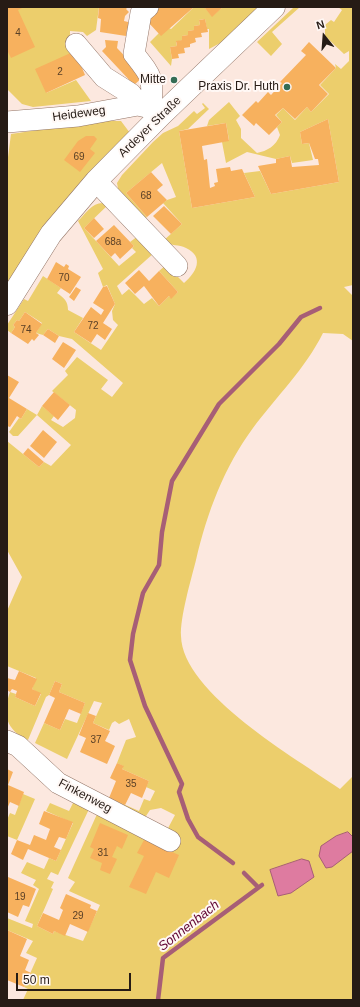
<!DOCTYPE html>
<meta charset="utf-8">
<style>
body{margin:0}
#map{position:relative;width:360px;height:1007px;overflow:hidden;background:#fce8df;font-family:Arial,sans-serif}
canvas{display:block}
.frame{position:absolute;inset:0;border:8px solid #261b15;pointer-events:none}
.north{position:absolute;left:304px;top:16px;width:40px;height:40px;-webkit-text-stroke:3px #fff8f5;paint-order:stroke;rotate:343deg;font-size:11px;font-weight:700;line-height:16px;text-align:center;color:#261b15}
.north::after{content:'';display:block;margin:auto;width:14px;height:18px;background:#261b15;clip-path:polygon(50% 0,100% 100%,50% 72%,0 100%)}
.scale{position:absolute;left:16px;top:973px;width:115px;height:18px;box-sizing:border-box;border:2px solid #261b15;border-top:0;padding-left:5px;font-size:12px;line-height:14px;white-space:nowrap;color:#261b15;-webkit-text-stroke:3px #fff8f5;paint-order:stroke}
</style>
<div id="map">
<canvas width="360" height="1007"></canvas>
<div class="frame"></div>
<div class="north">N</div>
<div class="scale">50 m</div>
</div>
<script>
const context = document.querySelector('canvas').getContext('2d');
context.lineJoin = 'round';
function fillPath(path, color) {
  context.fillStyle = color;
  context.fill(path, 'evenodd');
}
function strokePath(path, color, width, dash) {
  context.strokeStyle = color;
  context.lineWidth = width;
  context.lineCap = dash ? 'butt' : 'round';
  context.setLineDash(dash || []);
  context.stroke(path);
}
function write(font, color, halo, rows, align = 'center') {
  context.font = font + ' Arial,sans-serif';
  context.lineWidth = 4;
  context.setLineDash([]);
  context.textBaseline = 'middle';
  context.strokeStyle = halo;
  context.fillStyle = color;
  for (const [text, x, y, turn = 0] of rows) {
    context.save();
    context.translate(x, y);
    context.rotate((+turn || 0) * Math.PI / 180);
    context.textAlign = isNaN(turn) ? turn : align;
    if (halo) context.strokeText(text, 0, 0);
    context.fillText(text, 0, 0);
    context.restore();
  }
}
fillPath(new Path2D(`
 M7,7h92l-3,23 -9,6 -4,-4 -13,-1v7l5,13 -29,42 30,-13 15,21 -58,6 -11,-3 -15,-15z
 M194,7h10l8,9 11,-9h38l-37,34 -15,8v-20h-2l-2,-10 -6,1 1,5 -6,1v4l-6,1v4l-6,1v4l-6,2 1,4 -7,1 2,12 -1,7 -21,-24 9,-9 10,-5 2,1z
 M300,7l-28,25 10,12 -11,12 -14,-14 36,-34z
 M338,7h15v278l-9,2 9,9v45l-10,-7 -20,-1c-18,36 -46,63 -70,95 -29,39 -46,85 -57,132 -5,20 -16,57 -15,76 1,57 116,123 159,153l13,-13v224h-330l5,-11 -4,-2 13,-29 -11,-5 7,-12 -26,-11v-12l25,10 1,-4 -8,-3 14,-32 -6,-4 3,-5 -15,-7 6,-11 17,7 5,-11 7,3 17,-38 -27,-12 4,-8 19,8 6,-12 15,8 -32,68 -7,-3 -4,7 7,3 -3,6 2,1 -16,37 16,8 1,-3 29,10 17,-36 -31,-14 6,-9 -7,-4 30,-66 68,20 9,-17 -14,-7 -11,2 -6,9 -32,-20 27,12 5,-12 6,2 5,-10 -9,-4 3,-6 -27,-12 1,-3 -6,-3 9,-23 10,-3 -7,-18 -10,5 -4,-3 -3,2 -3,7 -16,-7 9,-20 -8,-2 -27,58 -32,-16 9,-20 16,7 5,-11 12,4 8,-20 -26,-11 3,-8 -7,-3 -6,14 -3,2 -18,43c-22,-10 -26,-26 -18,-48l6,2 -1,3 20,9 6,-12 -9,-5 4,-11 -29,-12v-55l15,-34 -15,-27v-109l32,26 5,-5 7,4 20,-21 -34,-30 -19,21h-5l-4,-4 10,-14 2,1 6,-10 10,6 5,-9 12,10 -3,4 12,7 12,-9 1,-8 -24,-19 16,-16 -3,-4 12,-14 31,23 -7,9 11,8 11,-14 -51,-44 -13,-3 -11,-7 -5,6 -7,-2 6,-10 -17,-11 -6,9 -2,-1 -4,5 2,2 -4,6 -4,-3v-5l17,-26 4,2 15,-25 18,12 -4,5c7,5 11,8 11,17l15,8 -9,14 27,18 17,-25 -5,-5 -1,-9 3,-7 -8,-19 -4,2 -5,-14 5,-4 -25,-48c9,-9 16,-22 31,-17l-25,24 35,38 17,-14 -4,-4 2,-2 -4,-4 8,-6 16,17 -37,33 5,9 7,-6 15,15 8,-6 7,8 10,-10 2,2 7,-6 -19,-21 7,-6 18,18c12,-10 21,-26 2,-35 -8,-4 -13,-1 -23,-7l19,-17 -19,-21 4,-3 9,-3 -14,-34 -36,30 21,24 -5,5 -23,-28 -2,-11 5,-8 31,-33 10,-9 15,-7 16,-15 3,3 8,-6 -3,-4 1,-1 6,6 -21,20 -9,2 13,77 63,-11 -11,-24 16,-2 11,23 68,-12 -11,-63 -28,13 2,12 7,-1 4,17 -21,3 -2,-7 -14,3 -29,-7 -21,11 -4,-21 7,-2 -3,-17 -19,3 2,-6 20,-18 11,14 -4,4 5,9v9l16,15c10,-2 19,-7 23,-18l-3,-8 5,-5 -6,-7 7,-7 12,12 12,-13 4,5 18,-18 -9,-9 16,-17 -1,-4 6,5 8,-8v-10l-5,3 -19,-18v-11l6,-5 3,2 8,-12z
 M99,121h22l9,12 -123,155v-123l4,-31z
 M23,794l12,5 -18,41 -10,-4v-16l3,-7 5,2z`), '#ecce6c');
const water = new Path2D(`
 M348,832l5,5v14l-21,16 -6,1 -7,-12 2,-10 15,-10z
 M302,859l7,2 5,16 -23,16 -13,3 -8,-26z`);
fillPath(water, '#de7ba0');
strokePath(water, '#a75e76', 1);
strokePath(new Path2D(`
 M233,863l-35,-26 -10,-18 -9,-27 3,-8 -37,-78 -15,-46 3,-26 10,-41 16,-28 3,-33 10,-51 47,-77 60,-60 22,-27 19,-9
 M244,873l14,14
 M158,1000l5,-42 99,-73`), '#a75e76', 4.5);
fillPath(new Path2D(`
 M7,7h17l-6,3 17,37 -24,11 -4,-8z
 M99,7h29l-2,2 3,3 -4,4 -1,5 4,1 3,4 -4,3 -1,7 -26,-4 1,-13 -3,-1z
 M160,7h34l-33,29 -14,-15z
 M204,7h19l-11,10z
 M205,19l3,13 -7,1 1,4 -7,1 1,4 -6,2v3l-6,1 1,5 -7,1 1,4 -7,1 -2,-12 7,-1 -1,-5 6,-1v-4l6,-1v-4l6,-1v-4l6,-1 -1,-5z
 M105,40l13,1 -1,7 27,28 -10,9 -32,-34 4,-4z
 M309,42l27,26 -17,17 9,9 -17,18 -4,-5 -12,12 -12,-11 -8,7 7,7 -13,13 -13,-12 -2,3 -12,-11 14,-14 2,2 10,-11 3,3 11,-12 -2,-1 26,-27 -5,-4z
 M75,51l10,24 -39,18 -11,-24z
 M328,119l11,63 -68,12 -13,-28 18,-3v-4l14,-3 2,11 27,-2 -1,-6h-3l-6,-16 -7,1 -2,-12z
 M226,123l3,18 -27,5 2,14 3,-1 3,29 5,-2 -1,-3 4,-1 -2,-13 14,-2 1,4 11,-2 13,28 -63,11 -13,-77z
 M86,136h8l3,3 -7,10 5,4 -15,19 -16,-12 14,-19z
 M151,172l12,13 -6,5 10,10 -20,17 -21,-24z
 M164,206l18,18 -11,10 -18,-18z
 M94,218l10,11 -10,9 -10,-10z
 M114,225l20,21 -14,13 -5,-6 -4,4 -15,-16z
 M56,262l8,5 2,-3 3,2 -1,3 13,8 -11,17 -23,-15z
 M139,270l10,11 10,-10 19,21 -7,7 -2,-3 -10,10 -15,-20 -9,8 -10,-11z
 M107,286l8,18 -12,19 9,6 -7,11 -8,-6 -6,9 -17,-11 17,-25 10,8 3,-5 -11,-7 10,-16z
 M76,287l5,3 -7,11 -5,-4z
 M25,312l17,12 -6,9 3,2 -5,6 -2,-2 -4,5 -17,-11 4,-6 -2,-2 4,-5 2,1z
 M48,329l11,7 -4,7 -12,-8z
 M63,342l13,8 -12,18 -12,-9z
 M7,375l12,7 -10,16 18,11 -6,10 -4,-3 -7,11 -3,-1z
 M54,392l16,13 -12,15 -16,-14z
 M43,430l14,12 -13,16 -14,-12z
 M28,448l16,14 -5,5 -16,-13z
 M19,671l18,8 -5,10 9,4 -6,13 -20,-9 2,-6 -5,-2 -2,3 -3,-2v-12l8,2z
 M55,681l7,3 -3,8 26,11 -4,11 -12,-5 -9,21 -16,-7 11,-25 -6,-3z
 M88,713l8,3 -3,7 17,8 -5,10 10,5 -8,18 -27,-12 6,-14 -7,-3z
 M117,763l7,3 -2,3 27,12 -7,17 -11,-5 -6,12 -16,-7 7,-17 -6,-3z
 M7,769l6,3 -5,13 16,7 -5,14 -9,-4 -3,7z
 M44,811l29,11 -7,17 -7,-2 -5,10 7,3 -5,11 -28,-12 -5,11 -12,-6 6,-14 13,5 4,-10 12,5 4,-11 -11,-5z
 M100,823l28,12 -6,14 -5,-3 -5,11 5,2 -7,15 -10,-4 2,-7 -12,-5 4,-9 -4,-2z
 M144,840l35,15 -10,23 -13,-6 -10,22 -17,-7 15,-31 -7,-3z
 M8,877l28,12 -7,18 -6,-2 -5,12 -11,-5z
 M66,894l25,11 -1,3 7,3 -9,21 -18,-8 -5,12 -11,-5 -1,3 -16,-8 6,-13 16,7 4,-10 -3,-2z
 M7,930l20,9 -7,17 9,4 -4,10 6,3 -7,14 -17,-7z`), '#f7b15e');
const minor = new Path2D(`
 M148,7l-7,6 -7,41c19,24 19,23 17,54
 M76,44l28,33 27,17 7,11
 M7,122l71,-6 60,-11 13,3 10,7
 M96,181l81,85
 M7,741l11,5 40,37 112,58`);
const major = new Path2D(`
 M7,304l44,-70 45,-53 65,-66 113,-108`);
strokePath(minor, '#937567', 22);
strokePath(major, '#937567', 23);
strokePath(minor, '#fff', 21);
strokePath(major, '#fff', 22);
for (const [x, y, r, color] of [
 [174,80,4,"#346d55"],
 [287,87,4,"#346d55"]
]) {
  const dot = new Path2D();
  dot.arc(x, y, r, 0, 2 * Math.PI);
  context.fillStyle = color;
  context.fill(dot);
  strokePath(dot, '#fff8f5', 1.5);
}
write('10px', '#5a4027', null, [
 ["4",18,33],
 ["2",60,72],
 ["69",79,157],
 ["68",146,196],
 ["68a",113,242],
 ["70",64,278],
 ["72",93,326],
 ["74",26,330],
 ["37",96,740],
 ["35",131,784],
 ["31",103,853],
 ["19",20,897],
 ["29",78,916]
]);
write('12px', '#261b15', '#fff8f5', [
 ["Mitte",166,80],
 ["Praxis Dr. Huth",279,87]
], 'right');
write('12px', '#261b15', '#fff8f5', [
 ["Heideweg",79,114,-8],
 ["Ardeyer Straße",150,127,-44],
 ["Finkenweg",85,796,28]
]);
write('italic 13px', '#630735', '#fff8f5', [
 ["Sonnenbach",189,926,-38]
]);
</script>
